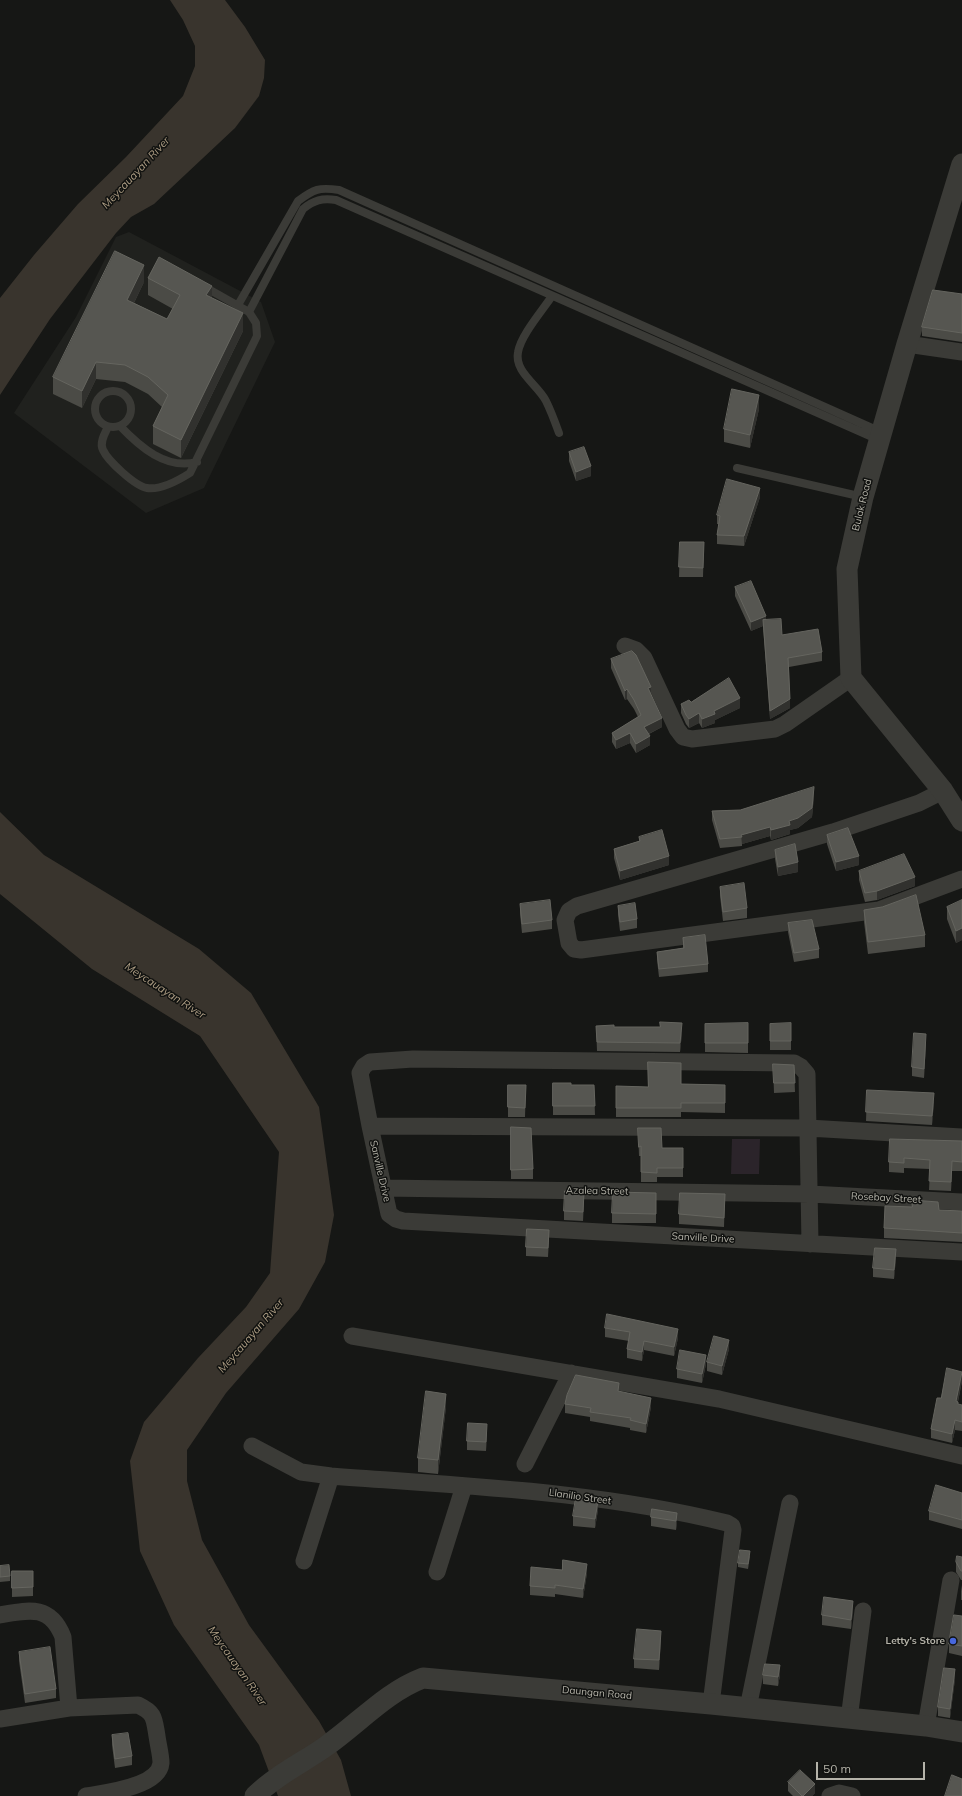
<!DOCTYPE html>
<style>
body{margin:0}
#map{position:relative;width:962px;height:1796px;overflow:hidden;background:#161715;font-family:Mulish,sans-serif}
canvas{display:block}
.scale{position:absolute;left:816px;top:1762px;width:109px;height:18px;box-sizing:border-box;border:2px solid #b5b3a9;border-top:0;padding-left:5px;font-size:12px;line-height:14px;white-space:nowrap;color:#b5b3a9;-webkit-text-stroke:3px #111210;paint-order:stroke}
</style>
<div id="map">
<canvas width="962" height="1796"></canvas>
<div class="scale">50 m</div>
</div>
<script>
const context = document.querySelector('canvas').getContext('2d');
context.lineJoin = 'round';
function fillPath(path, color) {
  context.fillStyle = color;
  context.fill(path, 'evenodd');
}
function strokePath(path, color, width, dash) {
  context.strokeStyle = color;
  context.lineWidth = width;
  context.lineCap = dash ? 'butt' : 'round';
  context.setLineDash(dash || []);
  context.stroke(path);
}
function write(font, color, halo, rows, align = 'center') {
  context.font = font + ' Mulish,sans-serif';
  context.lineWidth = 3;
  context.setLineDash([]);
  context.textBaseline = 'middle';
  context.strokeStyle = halo;
  context.fillStyle = color;
  for (const [text, x, y, turn = 0] of rows) {
    context.save();
    context.translate(x, y);
    context.rotate((+turn || 0) * Math.PI / 180);
    context.textAlign = isNaN(turn) ? turn : align;
    if (halo) context.strokeText(text, 0, 0);
    context.fillText(text, 0, 0);
    context.restore();
  }
}
fillPath(new Path2D(`
 M129,232l132,70 14,40 -71,146 -58,25 -132,-100 62,-96 40,-80z`), '#20211e');
fillPath(new Path2D(`
 M732,1139h28l-1,35h-28z`), '#2b242a');
fillPath(new Path2D(`
 M170,0h55l20,27 20,33 -1,18 -5,18 -24,32 -81,76 -23,13 -15,16 -66,86 -50,76v-97l34,-43 44,-51 48,-47 57,-61 12,-30v-20l-12,-26z
 M0,812l44,43 155,94 52,44 68,114 15,108 -9,47 -26,47 -73,84 -39,57v31l15,59 47,85 70,96 22,39 10,36h-73l-19,-51 -85,-120 -34,-74 -10,-90 14,-39 54,-64 48,-51 24,-34 9,-121 -79,-116 -108,-67 -92,-75z`), '#39342d');
strokePath(new Path2D(`
 M552,296c-10,15 -31,39 -34,56 -4,20 20,33 28,49 5,10 9,21 13,32
 M238,305l60,-104c16,-12 21,-14 41,-11l542,242
 M249,312l54,-103c11,-9 19,-11 33,-9l543,240
 M95 409a18 18 0 1 1 36 0a18 18 0 1 1-36 0Z
 M120,426c20,21 46,44 77,36
 M108,427c-3,6 -9,16 -5,23 5,11 32,36 44,38 13,2 32,-8 43,-15l67,-137 -1,-13 -7,-11 -46,-26
 M737,468l126,29`), '#3b3b37', 8);
strokePath(new Path2D(`
 M907,344l55,8
 M625,646l11,4 8,8 33,71 6,8 9,2 83,-10 10,-5 66,-46
 M943,791l-24,12 -86,29 -256,74 -8,5 -4,9 4,23 5,6 7,1 298,-40 83,-31
 M370,1126l438,2 154,9
 M383,1188l427,6 152,8
 M810,1244l-3,-170 -6,-7 -7,-4 -381,-4 -43,3 -6,4 -4,7 10,53 19,88 7,5 7,2 559,31
 M352,1336l367,63 243,57
 M252,1446l49,26 30,4c132,10 267,15 396,47l5,3 1,4 -22,174
 M525,1464l46,-91
 M304,1561l27,-85
 M437,1572l27,-86
 M0,1615c28,-5 50,-11 63,22l6,71
 M748,1708l42,-205
 M0,1719l69,-11 69,-3c17,8 16,13 19,31 1,8 4,19 4,27 -2,24 -57,30 -75,33
 M849,1719l14,-108
 M926,1726l25,-146
 M830,1796l9,-3 13,3`), '#3b3b37', 17);
strokePath(new Path2D(`
 M962,164l-55,180 -44,153 -16,72 4,109 92,113 19,30
 M255,1796c20,-20 47,-33 70,-49 33,-23 61,-55 98,-69l288,26 215,22 36,6`), '#3b3b37', 21);
fillPath(new Path2D(`
 M148,278l64,20 31,33 -62,127 -28,-14v-18l9,-19 -14,-13 -23,-12 -29,-3 -14,29 -29,-14v-17l91,-95 -10,21 33,16 6,-10 -25,-14z
 M962,294v48l-40,-6v-9z
 M759,409l-9,39 -26,-6v-13z
 M569,452l22,24 -15,5 -7,-20z
 M760,497l-16,49 -27,-2v-9l2,-11h-2v-9z
 M680,542h24l-1,35h-24z
 M735,587l31,33 16,15 40,17v9l-33,6 1,41 -20,11 -7,-93 -12,5 -16,-35z
 M611,659l40,35 11,33 -13,7 1,11 -14,8 -6,-10 -14,6 -4,-7v-9l26,-16 -4,-8 -7,-10 -2,1 -14,-32z
 M691,702l49,6 -25,12v3l-13,5 -3,-5 -10,5 -3,-4 -5,-11v-9z
 M814,796l-2,21 -14,11 -8,2v4l-19,6 -1,-4 -28,8v2l-22,2 -8,-28v-9l28,-1z
 M827,835l32,30 -23,6 -9,-27z
 M639,837l30,28 -49,15 -6,-22v-9l25,-8z
 M775,850l23,22 -20,4 -3,-17z
 M859,871l56,15 -38,14 -12,2 -6,-22z
 M720,887l27,21v10l-24,3 -3,-25z
 M962,900v40l-6,3 -9,-24v-12z
 M520,904l32,16v9l-30,4 -2,-19z
 M618,906l19,13v9l-17,3 -2,-16z
 M864,910l61,25v12l-57,7 -4,-32z
 M788,923l31,26v9l-25,4 -6,-30z
 M683,938l25,26v8l-49,5 -2,-17v-8l26,-4z
 M748,1023v30l-43,-1v-28z
 M791,1023v27h-21v-26z
 M596,1026l86,7 -2,19 -83,-1z
 M926,1043l-2,35 -12,-2v-9z
 M773,1064l21,1 1,27 -21,1z
 M553,1083l18,2h23l1,30h-42z
 M681,1084l44,1v28l-44,-1v5h-65v-31l32,1z
 M508,1085h18l-1,32h-17z
 M867,1090l67,12 -2,23 -66,-4z
 M511,1127l22,42v10h-22z
 M638,1128l24,20h21v29h-26v5h-16v-26h-2z
 M962,1141v30h-10l-1,20 -22,-1 1,-21 -26,-1v5l-15,-1v-10z
 M656,1193v30h-44v-10z
 M725,1194l-1,33 -45,-3v-10z
 M584,1201l-1,20 -19,-1v-9z
 M939,1210l23,1v31l-78,-4v-10z
 M549,1239l-1,18 -22,-1v-9z
 M896,1258l-2,21 -21,-2v-9z
 M605,1328l73,10 -4,18 -30,-6 -2,11 -15,-3v-9l2,-8 -24,-4z
 M729,1349l-7,26 -15,-4v-9z
 M706,1364l-4,19 -25,-5v-9z
 M962,1381l-4,21v3h4v26l-7,-1 -3,13 -21,-5v-9l10,-31z
 M619,1391l32,16 -5,26 -16,-3v-2l-40,-7v-4l-25,-4v-9z
 M446,1407l-8,67 -20,-2v-14z
 M487,1433l-1,18 -19,-1v-9z
 M962,1493v36l-33,-9v-9z
 M598,1510l-3,18 -22,-2v-10z
 M677,1513v9l-1,8 -25,-4v-9z
 M750,1556l-2,13 -10,-2v-4z
 M962,1557v23h-1l-5,-8v-10z
 M0,1566l10,10v5l-10,1z
 M12,1571h21v25l-21,1z
 M587,1573l-4,25 -28,-4v3l-25,-2v-9z
 M962,1585v15h-1v-9z
 M853,1610l-2,19 -29,-4v-10z
 M962,1616v40l-13,-3v-9z
 M661,1640l-2,30 -25,-2v-9z
 M19,1652l37,37v9l-31,5 -6,-42z
 M763,1675h17l-2,11 -15,-2z
 M955,1679l-5,39 -12,-2v-9z
 M112,1735l20,21v9l-17,3 -3,-23z
 M788,1782l27,11 -3,3h-19l-5,-5z`), '#4b4b46');
fillPath(new Path2D(`
 M144,265v17l-17,35v-17z
 M212,286v17l-6,-8z
 M243,313v18l-62,127v-18z
 M96,362v17l-14,29v-17z
 M759,395v14l-9,39v-13z
 M591,466v10l-15,5v-9z
 M760,488v9l-16,49v-10z
 M766,616v9l-3,-5v6l-12,5v-9z
 M651,687v9l-3,-8z
 M627,689v10l-2,1v-9z
 M740,698v10l-25,12v3l-13,5v-9l12,-8z
 M790,699v9l-20,11v-8z
 M699,713v10l-10,5v-9z
 M662,718v9l-18,9v-9z
 M630,733v10l-14,6v-9z
 M650,736v9l-14,8v-9z
 M814,787v9l-2,21 -14,11 -8,2v4l-19,6v-10z
 M770,827v9l-28,8 -1,-9z
 M669,856v9l-49,15v-9z
 M859,856v9l-23,6v-9z
 M798,862v10l-20,4v-9z
 M915,877v9l-38,14v-9z
 M962,928v12l-6,3v-12z
 M682,1023v10l-2,19v-9z
 M926,1034v9l-2,35v-9z
 M934,1093v9l-2,23v-9z
 M952,1161v10l-1,20v-9z
 M896,1249v9l-2,21v-9z
 M678,1329v9l-4,18v-9z
 M729,1340v9l-7,26v-9z
 M644,1341v9l-2,11v-9z
 M706,1355v9l-4,19v-9z
 M962,1372v9l-6,30v-10z
 M446,1394v13l-8,67v-14z
 M651,1398v9l-5,26v-9z
 M955,1420v10l-3,13v-9z
 M487,1424v9l-1,18v-9z
 M598,1501v9l-3,18v-9z
 M677,1513v9l-1,8v-9z
 M587,1564v9l-4,25v-9z
 M853,1601v9l-2,19v-9z
 M661,1631v9l-2,30v-10z
 M780,1665v10l-2,11v-9z
 M955,1669v10l-5,39v-9z
 M815,1784v9l-3,3h-9z`), '#31312e');
const building = new Path2D(`
 M115,251l29,14 -17,35 40,19 13,-24 -32,-17 11,-21 53,29 -6,9 37,18 -62,127 -28,-14 15,-31 -20,-18 -23,-12 -29,-3 -14,29 -29,-14z
 M933,290l29,4v39l-40,-6z
 M732,389l27,6 -9,40 -26,-6z
 M584,447l7,19 -15,6 -7,-20z
 M727,479l33,9 -16,48 -27,-1 3,-19 -3,-1z
 M680,542h24l-1,26 -24,-1z
 M751,581l15,35 -15,6 -16,-35z
 M781,619l1,16 36,-6 4,23 -34,6 2,41 -20,12 -7,-91z
 M632,651l4,4 15,32 -3,1 14,30 -18,9 6,9 -14,8 -6,-11 -14,7 -4,-7 29,-18 -7,-15 -7,-11 -2,2 -14,-32z
 M729,678l11,20 -26,13 1,3 -13,5 -3,-6 -10,6 -3,-4 -5,-11 8,-4 2,2z
 M814,787l-2,21 -14,10 -9,3 1,4 -19,5 -1,-3 -29,8 1,2 -22,2 -8,-28 28,-1z
 M848,828l11,28 -23,6 -9,-27z
 M662,830l7,26 -49,15 -6,-22 26,-8 -1,-4z
 M795,844l3,18 -20,5 -3,-17z
 M904,854l11,23 -38,14 -12,2 -6,-22z
 M744,883l3,25 -24,4 -3,-25z
 M916,895l9,40 -57,7 -4,-32 18,-3z
 M550,900l2,20 -30,4 -2,-20z
 M962,900v28l-6,3 -9,-24z
 M635,903l2,16 -17,3 -2,-16z
 M812,920l7,29 -25,4 -6,-30z
 M705,935l3,29 -49,5 -2,-17 27,-4 -1,-10z
 M660,1022l22,1 -2,20 -83,-1 -1,-16 18,-1v2h46z
 M748,1023v20h-43v-19z
 M791,1023v18h-21v-17z
 M914,1033l12,1 -2,35 -12,-2z
 M648,1062l33,1v21l44,1v18h-44v5h-65v-22l32,1z
 M773,1064l21,1 1,18h-21z
 M553,1083h18v2h23l1,21h-42z
 M508,1085h18l-1,23 -17,-1z
 M867,1090l67,3 -2,23 -66,-4z
 M511,1127l20,1 2,41 -22,1z
 M638,1128h23l1,20h21v20h-26v5l-16,-1v-26l-2,1z
 M890,1139l72,2v21l-10,-1 -1,21 -22,-1 1,-21 -26,-2v5l-15,-1z
 M565,1191l19,1 -1,20 -19,-1z
 M613,1192l43,1v21l-44,-1z
 M680,1193l45,1 -1,24 -45,-4z
 M912,1200l26,2 1,8 23,1v22l-78,-5 1,-22 27,1z
 M527,1229l22,1 -1,18 -22,-1z
 M875,1248l21,1 -2,21 -21,-2z
 M607,1314l71,15 -4,18 -30,-6 -2,11 -15,-3 3,-17 -25,-4z
 M714,1336l15,4 -7,26 -15,-4z
 M680,1350l26,5 -4,19 -25,-5z
 M947,1368l15,4 -6,29 2,1v2l4,1v17l-7,-2 -3,14 -21,-5 6,-31h4z
 M576,1375l43,8 -1,8 33,7 -5,26 -16,-4 1,-2 -41,-6 1,-4 -26,-4 2,-9z
 M426,1391l20,3 -8,66 -20,-2z
 M468,1423l19,1 -1,18 -19,-1z
 M936,1485l26,8v27l-33,-9z
 M576,1498l22,3 -3,18 -22,-3z
 M652,1509l25,4 -1,8 -25,-4z
 M740,1550l10,1 -2,13 -10,-1z
 M957,1556l5,1v14h-1l-5,-9z
 M563,1560l24,4 -4,25 -28,-4v3l-25,-2 1,-19 31,3z
 M9,1565l1,11 -10,1v-11z
 M12,1571h21v16l-21,1z
 M824,1597l29,4 -2,19 -29,-5z
 M954,1615l8,1v30l-13,-2z
 M637,1629l24,2 -2,29 -25,-1z
 M50,1647l6,42 -31,5 -6,-42z
 M765,1664l15,1 -2,12 -15,-2z
 M944,1668l11,1 -5,40 -12,-2z
 M128,1733l4,23 -17,3 -3,-24z
 M800,1770l15,14 -12,12h-1l-14,-14z
 M952,1775l10,4v17h-17z`);
fillPath(building, '#565651');
strokePath(building, '#65655f', 1);
for (const [x, y, r, color] of [
 [953,1641,4,"#4767dd"]
]) {
  const dot = new Path2D();
  dot.arc(x, y, r, 0, 2 * Math.PI);
  context.fillStyle = color;
  context.fill(dot);
  strokePath(dot, '#111210', 1.5);
}
write('10px', '#b5b3a9', '#111210', [
 ["Bulak Road",862,505,-76],
 ["Sanville Drive",380,1171,77],
 ["Azalea Street",597,1191,1],
 ["Rosebay Street",886,1198,3],
 ["Sanville Drive",703,1238,3],
 ["Llanilio Street",580,1497,8],
 ["Daungan Road",597,1693,5]
]);
write('bold 10px', '#b5b3a9', '#111210', [
 ["Letty's Store",945,1641]
], 'right');
write('italic 11px', '#ac9c83', '#111210', [
 ["Meycauayan River",136,173,-47],
 ["Meycauayan River",165,991,33],
 ["Meycauayan River",251,1336,-49],
 ["Meycauayan River",237,1666,55]
]);
</script>
